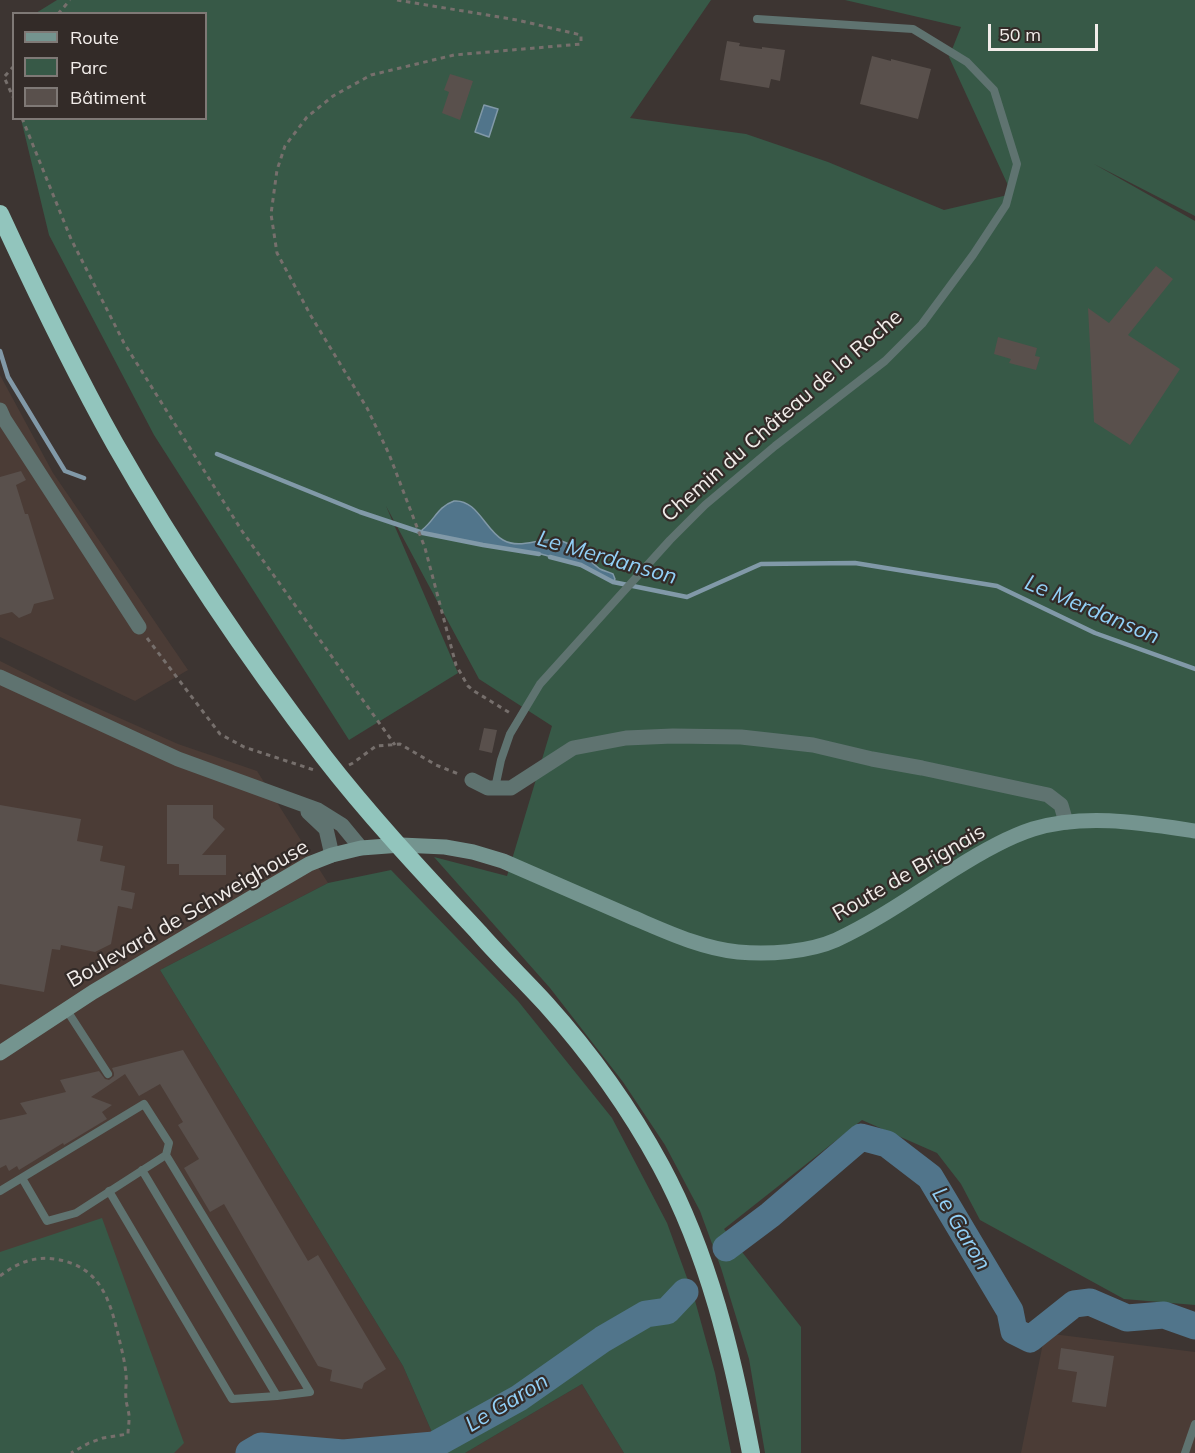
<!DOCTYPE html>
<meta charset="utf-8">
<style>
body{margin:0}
#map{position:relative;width:1195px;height:1453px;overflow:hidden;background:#3d3532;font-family:Mulish,sans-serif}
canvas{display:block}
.legend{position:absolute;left:12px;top:12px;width:195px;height:108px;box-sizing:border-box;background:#332b28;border:2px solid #7f7976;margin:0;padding:8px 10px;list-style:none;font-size:18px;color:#f2edea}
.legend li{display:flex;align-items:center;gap:12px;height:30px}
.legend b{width:30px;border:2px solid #7f7976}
.scale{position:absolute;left:988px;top:24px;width:110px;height:27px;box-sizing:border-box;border:3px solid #f2edea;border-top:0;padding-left:8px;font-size:18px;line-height:21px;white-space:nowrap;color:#f2edea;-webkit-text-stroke:4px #332b28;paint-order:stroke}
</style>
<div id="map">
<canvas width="1195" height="1453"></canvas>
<ul class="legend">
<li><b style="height:8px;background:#74948f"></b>Route</li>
<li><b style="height:16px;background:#375947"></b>Parc</li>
<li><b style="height:16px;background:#59504c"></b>Bâtiment</li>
</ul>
<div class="scale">50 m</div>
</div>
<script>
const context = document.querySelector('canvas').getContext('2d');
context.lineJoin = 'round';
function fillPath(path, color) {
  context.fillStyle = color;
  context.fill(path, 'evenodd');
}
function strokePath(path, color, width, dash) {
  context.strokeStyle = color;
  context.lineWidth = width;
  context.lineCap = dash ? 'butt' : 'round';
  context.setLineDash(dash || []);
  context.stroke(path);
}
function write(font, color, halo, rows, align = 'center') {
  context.font = font + ' Mulish,sans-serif';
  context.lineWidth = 4.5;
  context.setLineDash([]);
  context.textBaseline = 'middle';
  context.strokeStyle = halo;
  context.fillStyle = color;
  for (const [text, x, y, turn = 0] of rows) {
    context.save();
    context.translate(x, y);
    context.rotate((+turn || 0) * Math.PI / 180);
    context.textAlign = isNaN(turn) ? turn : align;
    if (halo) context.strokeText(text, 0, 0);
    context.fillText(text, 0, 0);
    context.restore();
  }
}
fillPath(new Path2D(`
 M0,375l53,98 135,197 -53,31 -135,-64z
 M0,661l70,35 108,48 79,27 71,112 -168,87 243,396 38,87h-441z
 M1045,1333l150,19v101h-174z
 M582,1384l42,69h-159z`), '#4b3c36');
fillPath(new Path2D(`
 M57,0h654l-81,118 116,16 82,28 116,48 68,-16 -63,-137 12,-30 -116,-27h350v216l-101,-52 101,57v1084l-71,-6 -144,-79 -19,-36 -24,-31 -75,-33 -138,109 77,98v126h-36l-16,-94 -28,-91 -21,-57 -35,-66 -42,-63 -73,-94 -116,-131 73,19 45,-150 -73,-47 -93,-173 72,167 -109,67 -195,-305 -105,-200 -28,-116 185,-1v-104l-170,-1z
 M391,870l127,131 94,117 55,105 27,74 21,76 16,80h-107l-42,-69 -117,69h-24l-38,-87 -243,-396 168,-87z
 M102,1218l82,225 -10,10h-174v-201z`), '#375947');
const water = new Path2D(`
 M484,105l14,4 -9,28 -14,-5z
 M454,501c23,-2 31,29 49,39 18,10 36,-3 55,0 18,4 28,19 42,29 4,2 9,3 13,5l2,5 -2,3 -32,-17 -40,-11 -58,-9 -60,-12 -1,-3c13,-10 15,-23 32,-29z`);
fillPath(water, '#51758b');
strokePath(water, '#8199a8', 1.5);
strokePath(new Path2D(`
 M0,351l8,26 57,94 19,7
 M217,454l143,58 63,21 60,12 56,9
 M550,557l31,8 32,17 74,15 74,-33 94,-1 142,23 98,47 100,36`), '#8199a8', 4.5);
strokePath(new Path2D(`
 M726,1248l44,-33 91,-78 26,7 43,33 80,134 4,20 16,8 44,-35 16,-2 37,16 37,-3 31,11
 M249,1453l12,-7 82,7 91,-8 85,-47 84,-59 43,-25 21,-3 18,-19`), '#51758b', 27);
fillPath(new Path2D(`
 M727,41l13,2 -1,3 23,3v-2l23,3 -5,31 -9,-2 -2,9 -49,-8z
 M872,56l19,5v-2l40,10 -13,50 -58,-15z
 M450,74l23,7 -13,39 -18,-7 7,-21 -5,-2z
 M1156,266l17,13 -45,56 52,34 -50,76 -36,-23 -6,-114 21,15z
 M998,337l39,11 -2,8 5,1 -4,13 -27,-7 2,-4 -17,-5z
 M21,471l5,9 -10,5 9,29h3l26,85 -20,5 -3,9 -12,5 -7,-6 -12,3v-138z
 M484,728l13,2 -5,23 -13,-3z
 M0,805l81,14 -4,22 26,5 -3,15 25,5 -4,24 14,3 -3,16 -14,-3 -7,38 -16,8 -34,-7 -1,5 -8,-1 -8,43 -44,-8z
 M167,805h46v13l12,11 -23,26h24v20h-47v-11h-12z
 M183,1050l125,211 10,-6 68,114 -22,14 -2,6 -32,-8 2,-11 -14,-4 -94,-162 -14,8 -26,-44 15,-9 -21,-34 5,-3 -23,-38 -21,12 -14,-22 -34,23 21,8 -10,7 5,7 -43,26 -1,-2 -44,27 -2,-4 -8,5 -3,-6 -6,3v-48l27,-6 -7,-11 46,-11 -6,-12 39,-9 6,8 4,1 5,-4v-3l-2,-5z
 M1061,1348l53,8 -8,51 -34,-5 5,-30 -19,-3z`), '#59504c');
strokePath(new Path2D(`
 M397,0l120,20 64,15v9l-127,11 -83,20 -38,21 -26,21 -22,29 -8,24 -6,44 6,39 34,63 56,92 22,46 36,94 31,117 12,21 6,5 36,22
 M58,14l12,-14
 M14,66l-10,11 10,22
 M22,118l49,121 53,104 118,188 153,214
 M147,638l73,96 24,13 70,23
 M349,765l4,-2 23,-17 24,-2 36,21 25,10
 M0,1276c17,-13 34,-20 55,-17 44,7 54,38 63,75 3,13 7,27 8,41 1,7 -1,15 0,23 0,7 4,15 3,22 0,5 -1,9 -1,14l-25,4 -14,5 -18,10`), '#766f6c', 3, [4.5, 4.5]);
strokePath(new Path2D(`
 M495,788l6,-28 9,-26 30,-50 130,-144 35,-35 70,-59 110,-85 37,-37 51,-69 33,-50 11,-41 -23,-74 -27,-28 -54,-33 -156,-10
 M66,1009l42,65
 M142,1170l135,226 33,-4 -144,-237
 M0,1191l144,-87 25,39 -3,12 -90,58 -29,8 -25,-43
 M109,1191l123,208 45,-3
 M1185,1453l10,-29`), '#5f7370', 8);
strokePath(new Path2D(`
 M0,410l4,9 135,208
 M0,677l178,82 140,51 24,15 19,23
 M472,780l16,8h23l62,-40 53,-10 47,-2 68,1 72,8 59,14 50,9 126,27 13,10 5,17
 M308,812l18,17 6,26`), '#5f7370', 15);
strokePath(new Path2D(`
 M0,1053l93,-61 175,-104 41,-24 23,-9 29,-7 40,-3 44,2 28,5 30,9c41,18 83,36 124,54 36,15 72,33 111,37 30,3 71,0 98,-12 41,-19 79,-46 117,-70 25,-16 52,-32 80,-41 53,-16 109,-6 162,2`), '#74948f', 15);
strokePath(new Path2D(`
 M0,214c36,78 73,155 115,230 62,109 133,214 209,313 48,62 103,120 156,177 21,24 44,46 66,70 44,49 83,103 115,162 48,89 71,188 90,287`), '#92c5bd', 18);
write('21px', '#f2edea', '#332b28', [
 ["Chemin du Château de la Roche",782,416,-41],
 ["Route de Brignais",909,873,-30],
 ["Boulevard de Schweighouse",188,914,-30]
]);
write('italic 22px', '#92d0f7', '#332b28', [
 ["Le Merdanson",607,558,16],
 ["Le Merdanson",1092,610,23],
 ["Le Garon",961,1229,59],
 ["Le Garon",507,1403,-31]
]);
</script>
